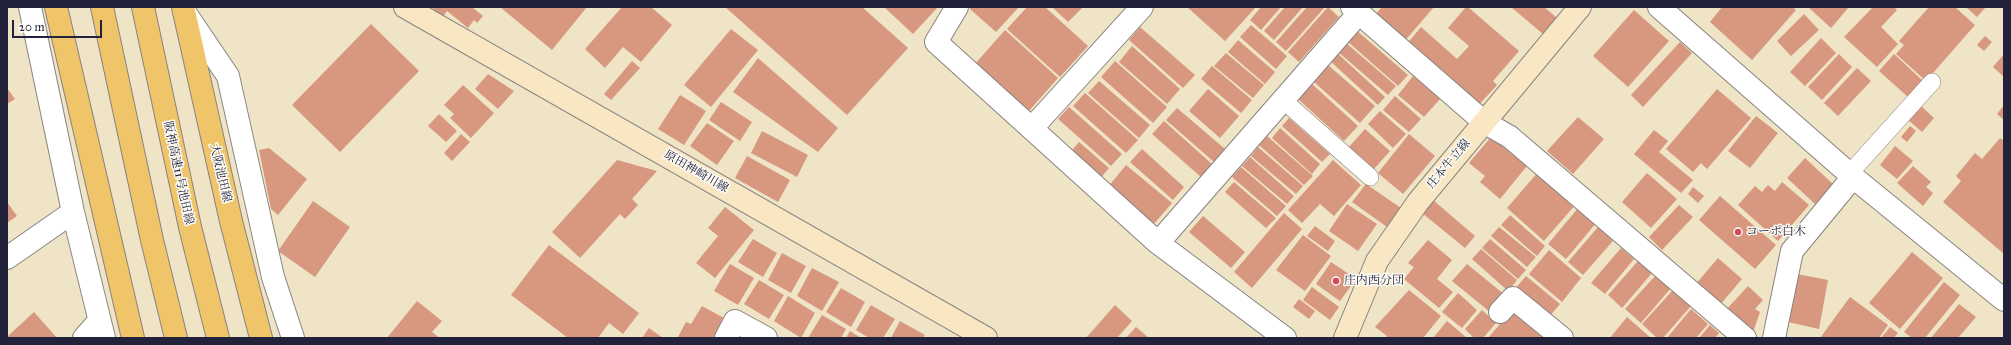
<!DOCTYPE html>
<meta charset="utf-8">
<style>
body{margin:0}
#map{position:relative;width:2011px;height:345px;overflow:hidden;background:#efe4c6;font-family:"IM FELL Great Primer",serif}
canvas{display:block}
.frame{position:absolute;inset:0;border:8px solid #22223b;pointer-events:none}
.scale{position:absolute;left:12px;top:20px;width:90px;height:18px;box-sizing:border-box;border:2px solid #22223b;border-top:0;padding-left:5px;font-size:12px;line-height:14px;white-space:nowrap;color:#22223b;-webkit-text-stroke:3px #fdfcf7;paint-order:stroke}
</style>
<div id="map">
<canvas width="2011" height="345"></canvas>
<div class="frame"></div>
<div class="scale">20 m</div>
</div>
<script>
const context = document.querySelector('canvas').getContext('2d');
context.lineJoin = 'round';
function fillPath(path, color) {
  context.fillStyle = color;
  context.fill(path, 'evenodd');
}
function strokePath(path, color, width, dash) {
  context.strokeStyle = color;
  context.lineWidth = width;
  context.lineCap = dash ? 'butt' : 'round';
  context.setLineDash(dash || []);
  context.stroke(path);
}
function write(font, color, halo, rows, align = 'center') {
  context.font = font + ' "IM FELL Great Primer","Noto Serif JP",serif';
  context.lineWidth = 3;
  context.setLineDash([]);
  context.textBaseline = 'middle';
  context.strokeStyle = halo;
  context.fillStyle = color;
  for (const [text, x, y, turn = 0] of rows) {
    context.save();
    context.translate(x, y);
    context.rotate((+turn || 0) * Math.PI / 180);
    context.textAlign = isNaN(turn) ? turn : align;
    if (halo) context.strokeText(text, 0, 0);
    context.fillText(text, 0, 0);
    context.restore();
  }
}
fillPath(new Path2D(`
 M431,7h41l11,9 -6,7 -3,-3 -6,8 -21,-17 -4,6z
 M500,7h87l-35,43z
 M622,7h29l21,18 -31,37 -18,-15 -18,21 -20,-19z
 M725,7h137l46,41 -61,67z
 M884,7h54l-25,27z
 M971,7h48l-23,25 -26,-23z
 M1027,7h18l43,39 -28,31 -53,-48z
 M1052,7h31l-15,15z
 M1187,7h69l-31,34z
 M1261,7h20l-20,23 -11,-10z
 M1285,7h18l-29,33 -10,-9z
 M1307,7h18l-39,44 -10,-9z
 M1328,7l11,10 -40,45 -11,-10z
 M1382,7h52l-31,36 -30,-26z
 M1466,7h2l51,44 -26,30 4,4 -21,23 -71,-62 16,-19 36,32 12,-13 -21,-18z
 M1511,7h33l13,11 -14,16z
 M1722,7h71l3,3 -44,50 -42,-38z
 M1808,7h41l-18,21z
 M1873,7h21l3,3 -16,17 17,17 -21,23 -33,-30z
 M1929,7h26l20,18 -49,56 -30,-27 8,-9 -5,-4z
 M1966,7h20l-9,10z
 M1634,10l35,31 -41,46 -35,-31z
 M1804,14l15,16 -28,26 -14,-15z
 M371,24l48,47 -79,81 -48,-47z
 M1251,25l36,31 -11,13 -36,-32z
 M1140,27l55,48 -12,13 -54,-48z
 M731,29l27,21 -47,57 -27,-22z
 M1005,30l53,48 -30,34 -53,-48z
 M1356,30l52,45 -10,11 -51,-45z
 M1985,36l7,6 -8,9 -7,-6z
 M1821,38l15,15 -31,33 -15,-14z
 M1238,40l37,32 -10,12 -37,-32z
 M1345,42l51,44 -8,9 -51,-44z
 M1680,42l12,11 -49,54 -12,-12z
 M1132,46l48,43 -13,15 -48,-42z
 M1336,52l49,45 -7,8 -49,-45z
 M1226,53l38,32 -11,13 -39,-32z
 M1839,54l13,13 -30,33 -14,-13z
 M1894,54l29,27 -15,16 -29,-26z
 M2004,54v23l-11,-10z
 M758,58l80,70 -20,24 -85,-60z
 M632,61l8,7 -29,32 -7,-6z
 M1115,61l52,46 -14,16 -52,-46z
 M1328,65l47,41 -15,17 -46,-41z
 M1212,66l40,34 -11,13 -40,-34z
 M1857,68l14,13 -33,35 -14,-13z
 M488,74l26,17 -16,18 -23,-20z
 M1413,76l27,23 -16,18 -26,-22z
 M1099,81l51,44 -11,13 -51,-45z
 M1312,84l46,42 -14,15 -46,-42z
 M463,85l31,28 -23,25 -21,-20 4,-4 -10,-9z
 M7,88l8,11 -8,5z
 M1208,89l31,27 -19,22 -31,-27z
 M1717,89l34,29 -44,51 -6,-6 -8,9 -27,-23z
 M1085,93l53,47 -12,13 -53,-47z
 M680,95l26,16 -22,34 -26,-16z
 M1395,96l26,23 -12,13 -26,-22z
 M721,102l31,20 -12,19 -31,-21z
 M1920,105l14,13 -12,14 -15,-13z
 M2004,105v15l-7,-6z
 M1069,107l53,47 -11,12 -53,-47z
 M1177,108l48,41 -11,13 -48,-42z
 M1380,111l26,23 -13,14 -25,-24z
 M439,114l18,17 -11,11 -18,-16z
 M1756,116l22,17 -28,35 -22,-17z
 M1578,117l26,22 -31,35 -26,-23z
 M1289,118l41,36 -8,8 -40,-36z
 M1164,121l48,43 -11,13 -49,-43z
 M707,123l27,18 -17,24 -27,-19z
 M1910,126l6,5 -9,11 -6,-5z
 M1280,128l40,36 -8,10 -40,-36z
 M1365,129l25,22 -16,18 -25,-22z
 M1654,130l14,11 -9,11 34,28 -12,13 -47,-39z
 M762,131l46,24 -11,22 -46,-24z
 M461,134l9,8 -18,19 -8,-8z
 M1409,134l26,22 -32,38 -25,-21z
 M1267,136l46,40 -9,9 -45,-40z
 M1491,137l36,29 -27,33 -20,-17 5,-6 -16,-13z
 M2000,138l4,3v113l-61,-52 18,-21 -5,-5 19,-23 7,6z
 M1079,142l30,26 -10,12 -30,-26z
 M1895,146l18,15 -16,18 -17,-14z
 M1258,147l45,39 -7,8 -45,-38z
 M269,148l38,31 -29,36 -7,-6 -12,-59z
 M1142,149l42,38 -11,13 -43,-38z
 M747,156l43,24 -12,22 -43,-24z
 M1250,157l44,39 -7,8 -45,-38z
 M1805,158l28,26 -18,20 -28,-26z
 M617,160l40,11 -25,28 6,6 -13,14 -5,-5 -40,44 -28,-26z
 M1333,160l28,25 -27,31 -14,-12 -18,19 -14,-13z
 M1126,165l46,38 -19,22 -45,-38z
 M1913,166l18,16 -5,5 7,6 -10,13 -26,-23z
 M1241,167l45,39 -9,10 -45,-39z
 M1539,171l37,33 -32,37 -37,-33z
 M1647,173l30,26 -26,29 -29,-26z
 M1234,182l42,36 -10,10 -41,-36z
 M1782,182l27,23 -31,36 -40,-36 17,-19 7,6 6,-7 7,6z
 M1366,184l35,24 -14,19 -35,-25z
 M1693,187l11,9 -6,7 -10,-9z
 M1720,196l56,49 -21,24 -56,-49z
 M1433,200l42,36 -10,12 -43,-35z
 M313,201l37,26 -35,50 -37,-26z
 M7,202l10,14 -10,7z
 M1347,204l30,20 -19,27 -29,-20z
 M1679,205l14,12 -31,33 -13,-13z
 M725,207l29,23 -39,48 -19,-15 22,-27 -10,-8z
 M1579,207l18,15 -31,37 -18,-15z
 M1284,213l18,16 -50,59 -18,-16z
 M1510,215l35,31 -8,10 -36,-31z
 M1203,216l42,36 -14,16 -42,-36z
 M1315,226l20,15 -7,10 -21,-15z
 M1499,227l37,30 -9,10 -36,-31z
 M1598,227l15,14 -30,34 -15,-13z
 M1303,235l28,21 -26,35 -29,-21z
 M753,239l24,14 -14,24 -25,-15z
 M1490,239l36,31 -8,9 -36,-31z
 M1428,240l24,20 -15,19 16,13 -14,16 -35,-29 10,-12 -6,-4z
 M549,245l90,68 -16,21 -14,-11 -11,15h-30l-57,-43z
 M1621,248l13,11 -29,35 -14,-11z
 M1481,249l36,31 -9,11 -36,-32z
 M1549,250l32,28 -19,24 -33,-28z
 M1912,252l31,26 -43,51 -31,-26z
 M782,253l24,13 -15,27 -23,-13z
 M1718,258l24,21 -23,27 -24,-21z
 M1638,261l14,12 -30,35 -14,-13z
 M1331,262l25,17 -16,22 -24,-17z
 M730,264l24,14 -16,27 -24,-14z
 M1467,264l38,31 -15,17 -38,-31z
 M812,268l27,14 -17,29 -25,-15z
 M1797,274l31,6 -9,49 -31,-7z
 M1656,275l15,13 -30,35 -16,-14z
 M1526,276l34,28 -12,14 -34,-28z
 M759,280l25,15 -15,24 -25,-15z
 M1944,282l16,13 -35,43h-13l-8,-6z
 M1748,286l15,14 -8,9 5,3 -8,23 -27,-24z
 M1312,287l27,20 -9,13 -27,-20z
 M841,288l24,14 -14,25 -25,-15z
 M1409,290l32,26 -18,22h-38l2,-2 -12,-9z
 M1673,290l18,16 -28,32h-6l-15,-14z
 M1458,293l19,17 -15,18 -20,-16z
 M788,296l27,17 -14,25 -27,-17z
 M1850,297l38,28 -9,13h-59z
 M1299,299l16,12 -6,8 -16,-12z
 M417,301l25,20 -10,11 8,6h-53z
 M1959,304l17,13 -18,21h-27z
 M871,305l24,14 -12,19h-14l-13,-8z
 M1115,305l17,16 -15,17h-31z
 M702,306l22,12 -11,20 -35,-1 8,-15 5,2z
 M1691,309l17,15 -12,14h-29z
 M1482,310l14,13 -13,15h-9l-9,-9z
 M1511,311l32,27h-55z
 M34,312l23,26h-50v-4l1,2z
 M822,315l24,14 -5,9h-33z
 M1627,317l24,21h-41z
 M900,321l25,14 -2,3h-32z
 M1447,321l20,17h-34z
 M1710,325l9,8 -4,5h-16z
 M1136,327l13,11h-23z
 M1890,327l8,6 -4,5h-13z
 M649,328l14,10h-21z
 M850,331l11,7h-15z`), '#d7987f');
const lane = new Path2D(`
 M1283,100l87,77
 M1849,174l83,-92`);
const street = new Path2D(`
 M30,7l43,205 31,126
 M957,7l-21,35 222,201 127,95
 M1352,7l132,115 26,15 235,201
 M1659,7l194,170 151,123
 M184,11l44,65 45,201 20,61
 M1032,128l110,-121
 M1158,243l201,-230
 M7,258l66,-46
 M1500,312l13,-14 49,40
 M84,338l15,-17
 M726,338l9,-17 31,17
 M1774,338l18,-87 61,-74`);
const secondary = new Path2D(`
 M405,7l581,331
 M1345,338l32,-77 41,-59 162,-195`);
const primary = new Path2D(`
 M56,7l77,331
 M183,7l48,214 30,117`);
const highway = new Path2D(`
 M102,7l50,233 24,98
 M143,7l47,220 28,111`);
strokePath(lane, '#888380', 18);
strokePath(street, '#888380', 24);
strokePath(secondary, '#888380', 24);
strokePath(primary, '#888380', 24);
strokePath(highway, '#888380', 24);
strokePath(lane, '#fff', 17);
strokePath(street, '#fff', 22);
strokePath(secondary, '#f9e7c3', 22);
strokePath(primary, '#f0c469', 22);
strokePath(highway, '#f0c469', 22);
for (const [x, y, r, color] of [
 [1738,232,4,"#d1495b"],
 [1336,281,4,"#d1495b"]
]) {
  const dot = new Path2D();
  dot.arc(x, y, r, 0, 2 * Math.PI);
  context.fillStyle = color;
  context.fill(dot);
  strokePath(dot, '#fdfcf7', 1.5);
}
write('12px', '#22223b', '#fdfcf7', [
 ["庄本牛立線",1449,164,-50],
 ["原田神崎川線",696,172,30],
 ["阪神高速11号池田線",178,173,78],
 ["大阪池田線",220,173,77]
]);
write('12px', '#22223b', '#fdfcf7', [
 ["コーポ白木",1746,232],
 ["庄内西分団",1344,281]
], 'left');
</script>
